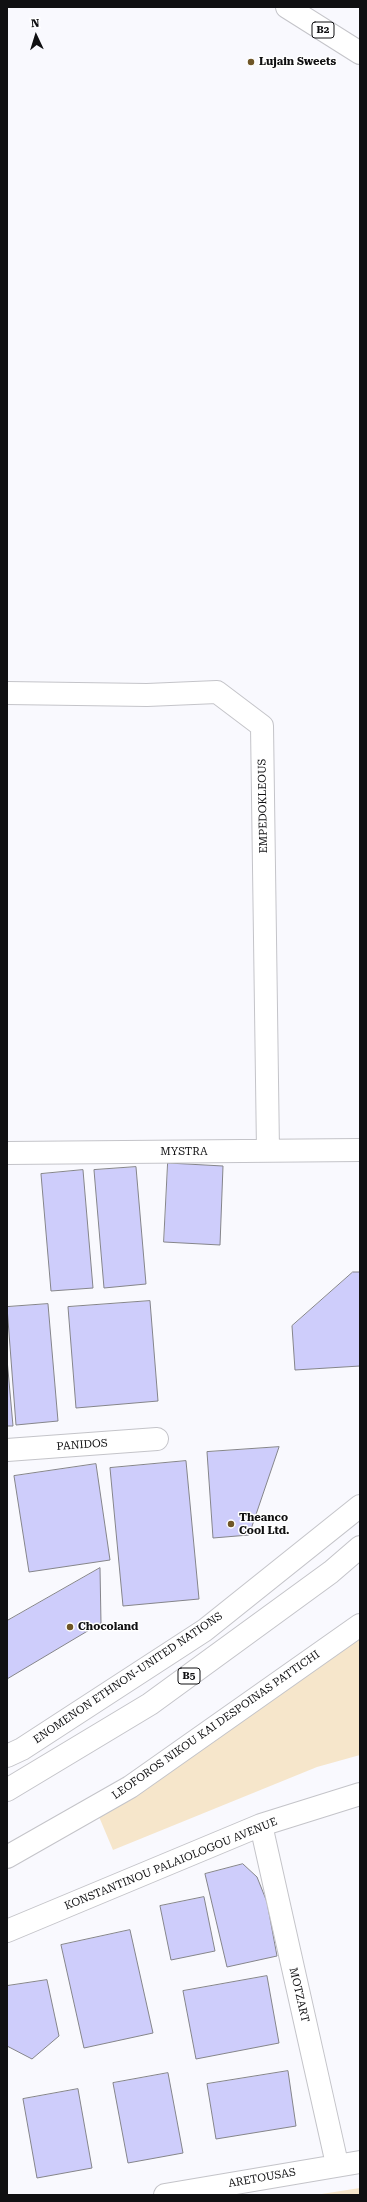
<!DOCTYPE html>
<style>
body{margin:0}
#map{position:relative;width:367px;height:2202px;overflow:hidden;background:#f9f9fe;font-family:"Roboto Serif",serif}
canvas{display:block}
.frame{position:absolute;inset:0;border:8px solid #101012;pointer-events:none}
.north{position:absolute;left:16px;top:16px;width:40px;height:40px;-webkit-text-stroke:3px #fff;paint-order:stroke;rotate:356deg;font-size:11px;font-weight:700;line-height:16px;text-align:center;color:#101012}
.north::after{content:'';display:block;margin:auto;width:14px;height:18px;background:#101012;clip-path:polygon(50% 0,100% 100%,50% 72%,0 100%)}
</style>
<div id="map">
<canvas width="367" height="2202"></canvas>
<div class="frame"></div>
<div class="north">N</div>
</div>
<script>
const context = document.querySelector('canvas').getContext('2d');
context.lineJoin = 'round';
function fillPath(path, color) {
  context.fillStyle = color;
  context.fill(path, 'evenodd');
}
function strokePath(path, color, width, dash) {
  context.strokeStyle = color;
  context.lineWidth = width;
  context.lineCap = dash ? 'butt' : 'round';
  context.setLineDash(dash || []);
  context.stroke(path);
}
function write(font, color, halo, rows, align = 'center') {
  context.font = font + ' "Roboto Serif",serif';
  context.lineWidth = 3;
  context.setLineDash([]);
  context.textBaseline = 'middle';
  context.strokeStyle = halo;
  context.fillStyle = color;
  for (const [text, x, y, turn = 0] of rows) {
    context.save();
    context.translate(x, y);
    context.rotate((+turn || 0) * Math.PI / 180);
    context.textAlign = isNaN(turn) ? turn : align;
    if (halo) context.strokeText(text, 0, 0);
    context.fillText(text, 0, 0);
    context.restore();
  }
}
fillPath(new Path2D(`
 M360,1639v116l-43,12 -204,83 -16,-38z
 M360,2188v7h-45z`), '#f6e6cb');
const building = new Path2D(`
 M168,1163l55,3 -3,79 -56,-3z
 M136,1167l10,117 -42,4 -10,-118z
 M83,1170l10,118 -42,3 -10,-117z
 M353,1272h7v94l-65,4 -3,-44z
 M150,1301l8,100 -82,7 -8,-101z
 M48,1304l10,117 -42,4 -9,-118z
 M7,1359l6,67h-6z
 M279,1447l-30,88 -36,3 -6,-86z
 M186,1461l13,138 -76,7 -13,-138z
 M96,1464l14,96 -81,12 -15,-96z
 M100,1568l1,55 -94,56v-58z
 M243,1864l14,13 10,25 10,54 -50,11 -22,-93z
 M204,1897l11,54 -44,9 -11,-54z
 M130,1930l23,103 -69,15 -23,-103z
 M267,1976l12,67 -83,16 -13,-68z
 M47,1980l12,56 -27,23 -25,-13v-60z
 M288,2071l8,55 -80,13 -9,-55z
 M168,2073l15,80 -55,10 -15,-80z
 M78,2089l14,79 -55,10 -14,-79z`);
fillPath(building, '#cecdfb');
strokePath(building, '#85858a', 1);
const street = new Path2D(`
 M7,693l140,2 70,-3 45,34 6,425
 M7,1153l353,-3
 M7,1450l150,-11
 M7,1756l15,-7 183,-119 155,-124
 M261,1825l76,339
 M7,1931l254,-106 99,-31
 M165,2195l195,-33`);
const primary = new Path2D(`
 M7,1790l143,-86 181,-132 29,-25
 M7,1857l123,-70 230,-162`);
const highway = new Path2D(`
 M287,7l73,46`);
strokePath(street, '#c4c4c9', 24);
strokePath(primary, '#c4c4c9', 24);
strokePath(highway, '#c4c4c9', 24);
strokePath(street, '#fff', 22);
strokePath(primary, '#fff', 22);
strokePath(highway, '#fff', 22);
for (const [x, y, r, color] of [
 [251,62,4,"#6f5627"],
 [231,1524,4,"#6f5627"],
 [70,1627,4,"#6f5627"]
]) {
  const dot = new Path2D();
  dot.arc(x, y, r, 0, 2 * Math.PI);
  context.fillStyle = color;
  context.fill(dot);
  strokePath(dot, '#fff', 1.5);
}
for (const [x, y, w] of [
 [323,30,22],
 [189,1676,22]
]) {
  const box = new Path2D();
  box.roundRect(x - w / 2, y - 8, w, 16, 3);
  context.fillStyle = '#fff';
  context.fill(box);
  strokePath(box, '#101012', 1);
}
write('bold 10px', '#101012', null, [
 ["B2",323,30],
 ["B5",189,1676]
]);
write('bold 11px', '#101012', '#fff', [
 ["Lujain Sweets",259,62],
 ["Theanco",239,1518],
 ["Cool Ltd.",239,1531],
 ["Chocoland",78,1627]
], 'left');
write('11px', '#101012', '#fff', [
 ["EMPEDOKLEOUS",263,806,-91],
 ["MYSTRA",184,1152],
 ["PANIDOS",82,1445,-4],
 ["ENOMENON ETHNON-UNITED NATIONS",128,1678,-34],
 ["LEOFOROS NIKOU KAI DESPOINAS PATTICHI",216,1725,-35],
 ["KONSTANTINOU PALAIOLOGOU AVENUE",171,1864,-22],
 ["MOTZART",299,1995,77],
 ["ARETOUSAS",262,2178,-10]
]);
</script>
